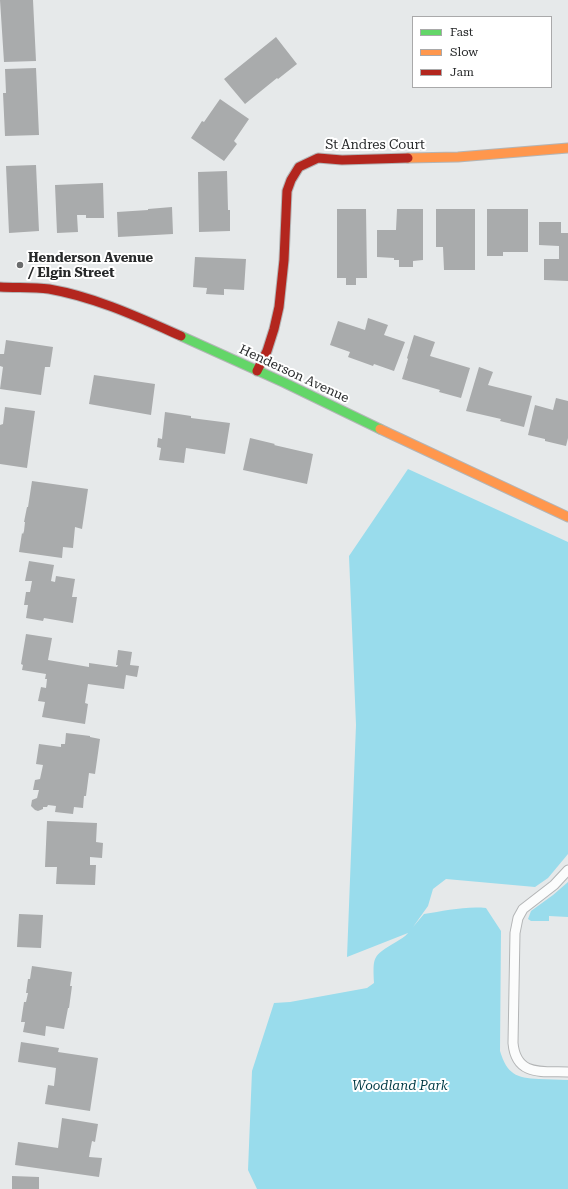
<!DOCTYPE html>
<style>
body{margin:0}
#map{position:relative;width:568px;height:1189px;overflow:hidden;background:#e6e9ea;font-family:"Roboto Serif",serif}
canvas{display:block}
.legend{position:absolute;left:412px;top:16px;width:140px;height:72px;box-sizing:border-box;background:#fff;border:1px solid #a9a9aa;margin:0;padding:5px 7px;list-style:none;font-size:12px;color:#27292a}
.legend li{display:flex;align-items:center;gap:8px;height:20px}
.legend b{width:20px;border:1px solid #a9a9aa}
</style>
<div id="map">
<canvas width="568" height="1189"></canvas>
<ul class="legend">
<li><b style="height:5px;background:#63d668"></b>Fast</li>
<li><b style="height:5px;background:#ff974d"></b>Slow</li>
<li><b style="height:5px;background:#b3261e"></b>Jam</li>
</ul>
</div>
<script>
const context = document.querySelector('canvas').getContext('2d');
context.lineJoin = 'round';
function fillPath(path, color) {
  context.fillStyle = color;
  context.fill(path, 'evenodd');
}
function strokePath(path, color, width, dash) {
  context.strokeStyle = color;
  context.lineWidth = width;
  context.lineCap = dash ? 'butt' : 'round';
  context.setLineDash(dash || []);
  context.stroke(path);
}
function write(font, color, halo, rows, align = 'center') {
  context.font = font + ' "Roboto Serif",serif';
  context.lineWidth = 4;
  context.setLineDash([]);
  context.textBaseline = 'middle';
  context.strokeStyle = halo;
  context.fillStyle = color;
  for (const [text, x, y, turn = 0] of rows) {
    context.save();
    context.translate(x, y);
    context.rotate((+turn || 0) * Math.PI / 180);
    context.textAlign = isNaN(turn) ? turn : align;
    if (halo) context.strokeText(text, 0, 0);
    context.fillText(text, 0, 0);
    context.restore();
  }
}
fillPath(new Path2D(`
 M408,469l160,73v312l-20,24 -13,9 -89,-8 -13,10 -5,17 -15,21 11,-13c20,-3 41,-8 62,-6l15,23 -1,120c7,23 16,27 39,28 10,0 19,1 29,1v109h-311l-9,-19 4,-99 22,-68 16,-1 77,-14 7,-5c-1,-26 -2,-27 22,-41 4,-3 9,-5 12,-9l-61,24 9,-232 -7,-169z
 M568,882v35l-19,-1v5h-18l-3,-2 3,-8 22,-16z`), '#99dcec');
fillPath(new Path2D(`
 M0,0h33l3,61 -32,1z
 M276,37l21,27 -19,15 -1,-1 -32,26 -21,-25z
 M36,68l3,67 -34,1 -2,-43h3l-1,-24z
 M220,99l29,20 -15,22 3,3 -13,17 -33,-23 11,-17 2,1z
 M36,165l3,66 -30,2 -3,-67z
 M227,171l1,39h2v21l-31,1 -1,-60z
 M103,183l1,35h-18v-3h-9l1,17 -21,1 -2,-48z
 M172,207l1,27 -55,3 -1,-25 31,-2v-1z
 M337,209h29l1,69h-11v7h-10v-7h-9z
 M397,209h26v51l-10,1v6h-14v-7h-5v-2l-17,-1v-27h19z
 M436,209h39v61h-31l-1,-23h-7z
 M487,209h41v43h-25v4h-16z
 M539,222h22v11h7v48l-24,-1v-21h15v-13l-20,-1z
 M195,257l51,2 -2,31 -20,-1v6l-18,-1 1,-6 -14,-1z
 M368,318l20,7 -4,10 21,7 -11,29 -20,-7 -1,2 -25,-9 2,-5 -20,-7 8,-24 27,9z
 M414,335l21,7 -5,14 40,12 -9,30 -22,-6 1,-2 -38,-11 6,-20 -1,-1z
 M6,340l47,7 -3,20h-5l-4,28 -41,-6 3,-22 -3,-1v-12h4z
 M479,367l14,5 -5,13 44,11 -8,31 -24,-6 1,-2 -35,-8z
 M94,375l61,9 -4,31 -62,-11z
 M556,398l12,3v37l-2,8 -21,-5v-2l-17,-4 7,-30 18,5z
 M5,407l30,4 -8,57 -27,-4v-39l3,-1z
 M165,412l26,4v2l39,5 -5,31 -39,-6 -2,15 -25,-3 2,-12 -4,-1 1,-9 4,1z
 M250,438l25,6 -1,1 39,9 -6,30 -64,-14z
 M32,481l56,8 -6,40 -7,-2 -2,21 -10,-1 -1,11 -43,-6 3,-19 1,1 1,-3 1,-9h-1l3,-15h1z
 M29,561l25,4 -3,16 4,1 1,-6 19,3 -3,18h5l-4,26 -29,-5 -1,3 -17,-3 2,-13h-4l2,-13h4l2,-11h-7z
 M26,634l26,4 -4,22 41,7v-4l28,4 1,-2h-2l2,-15 14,2 -2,13 9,1 -2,11 -11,-2 -2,14 -36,-5 -3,19 3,1 -3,20 -43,-7 3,-15 -7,-1 3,-14 5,1 1,-9h-2l1,-5 -24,-4 1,-5 -2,-1z
 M66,733l24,3v1l10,2 -5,35 -6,-1 -3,23h-2l-1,12 -9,-1 -1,7 -18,-2 1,-6 -8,-1 -1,2h-4v2l-5,2 -3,-1 -4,-4 1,-6 5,-2 2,-8h-6l2,-10 5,-1 3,-14 -7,-1 3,-20 22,3v-3h4z
 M47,821l50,2 -1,19 7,1 -1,15 -12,-1v8h6l-1,20 -39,-1 1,-17h-12z
 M19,914l24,1 -2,33 -24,-1z
 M32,966l40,6 -2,14h2l-3,22h-1l-4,21 -18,-3 -1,10 -22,-4 2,-10h-4l3,-20h2l2,-9h-2l2,-14h2z
 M21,1042l38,6 -1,4 40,6 -8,53 -45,-7 3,-19 6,1 2,-18 -38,-6z
 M62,1118l36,6 -3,18 -3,-1 -3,16 13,1 -3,19 -84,-12 3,-23 40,6z
 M12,1176l27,1v12h-27z`), '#a9abac');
const lane = new Path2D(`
 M568,870l-14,15 -31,24 -5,9 -3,15 -2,110c3,34 30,28 55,29`);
const fast = new Path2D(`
 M181,336l104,47 95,46`);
const slow = new Path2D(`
 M408,158l50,-1 110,-9
 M380,429l188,88`);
const jam = new Path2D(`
 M0,287c16,1 33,0 49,2 46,8 89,28 132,47
 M257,371l10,-20 7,-22 5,-22 5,-47 3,-69 4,-11 8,-13 19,-9 24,2 66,-2`);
strokePath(lane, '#b3b5b6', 11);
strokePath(fast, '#b3b5b6', 11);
strokePath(slow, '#b3b5b6', 11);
strokePath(jam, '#b3b5b6', 11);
strokePath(lane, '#fbfcfc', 9);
strokePath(fast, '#63d668', 9);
strokePath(slow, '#ff974d', 9);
strokePath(jam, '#b3261e', 9);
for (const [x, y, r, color] of [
 [20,265,4,"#6a6c6d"]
]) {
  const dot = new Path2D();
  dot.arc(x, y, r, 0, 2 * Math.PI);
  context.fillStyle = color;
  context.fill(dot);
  strokePath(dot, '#fff', 1.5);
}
write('13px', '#27292a', '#fff', [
 ["St Andres Court",375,145],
 ["Henderson Avenue",294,374,25]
]);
write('bold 13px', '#27292a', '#fff', [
 ["Henderson Avenue",28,258],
 ["/ Elgin Street",28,273]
], 'left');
write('italic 13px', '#003b46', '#fff', [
 ["Woodland Park",400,1086]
]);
</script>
